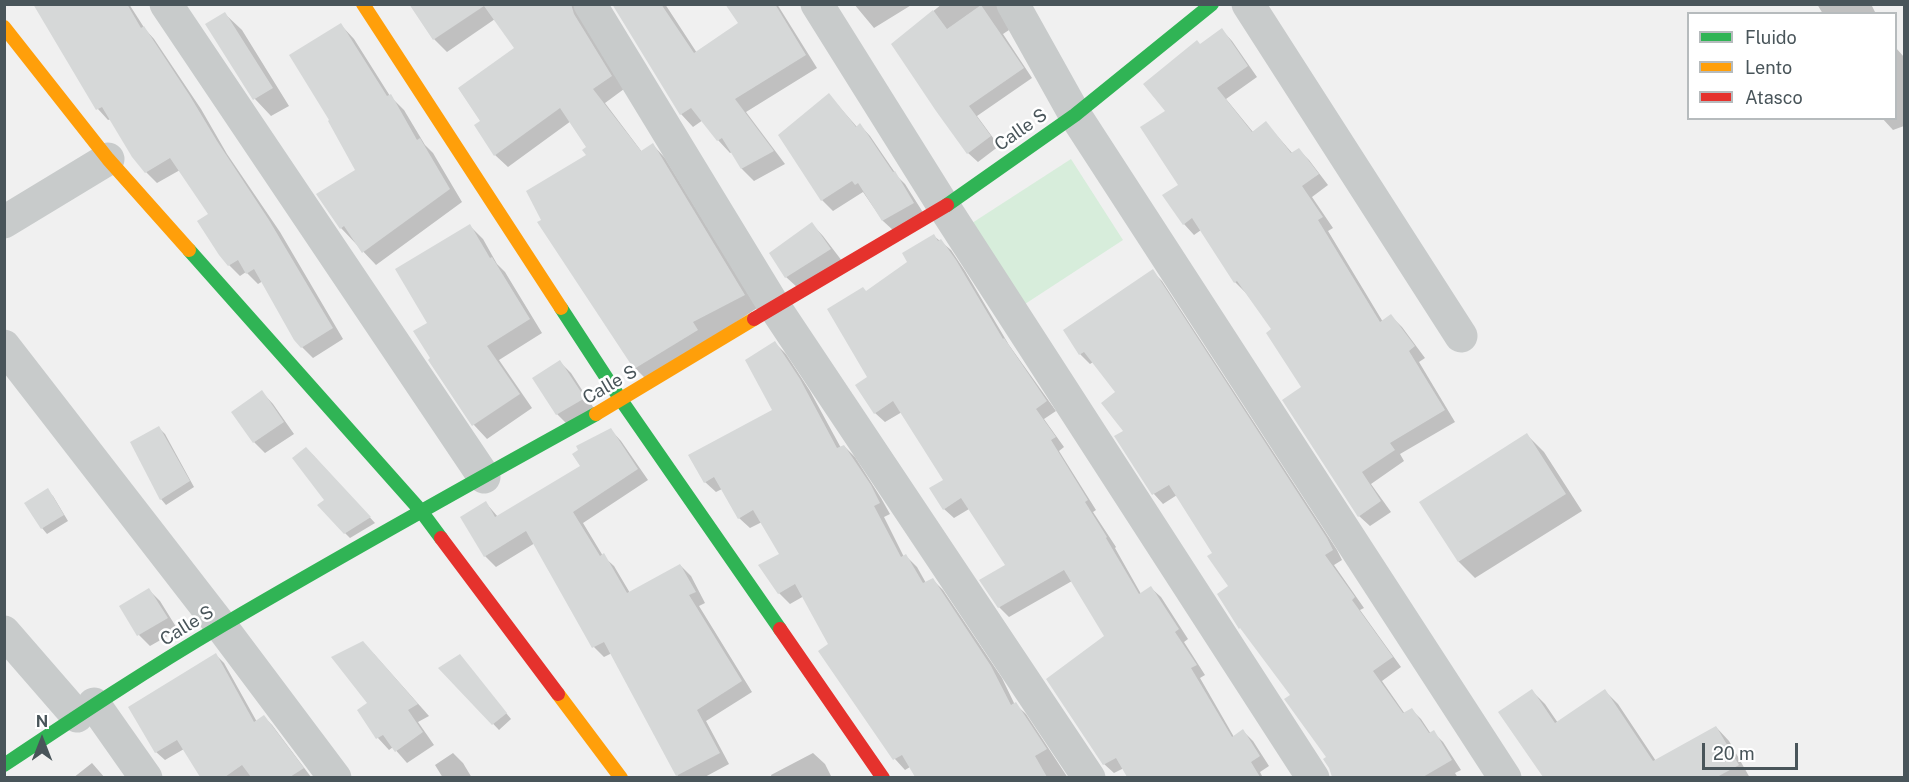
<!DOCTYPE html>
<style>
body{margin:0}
#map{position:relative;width:1909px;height:782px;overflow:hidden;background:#f0f0f0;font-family:"Public Sans",sans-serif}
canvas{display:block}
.frame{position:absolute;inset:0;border:6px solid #49555a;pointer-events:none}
.legend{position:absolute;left:1687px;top:12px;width:210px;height:108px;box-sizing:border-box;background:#fff;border:2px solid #b6bbbd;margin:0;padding:8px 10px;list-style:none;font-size:18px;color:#49555a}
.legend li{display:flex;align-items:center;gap:12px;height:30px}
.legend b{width:30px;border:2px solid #b6bbbd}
.north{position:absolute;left:12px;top:710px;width:60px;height:60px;-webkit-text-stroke:4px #fff;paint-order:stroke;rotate:0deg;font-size:16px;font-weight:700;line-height:24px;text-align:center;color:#49555a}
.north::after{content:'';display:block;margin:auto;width:21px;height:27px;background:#49555a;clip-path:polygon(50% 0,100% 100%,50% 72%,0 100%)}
.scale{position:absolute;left:1702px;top:743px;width:96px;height:27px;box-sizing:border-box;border:3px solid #49555a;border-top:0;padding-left:8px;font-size:18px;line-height:21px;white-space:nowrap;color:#49555a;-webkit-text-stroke:4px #fff;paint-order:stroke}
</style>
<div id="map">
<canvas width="1909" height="782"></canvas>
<div class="frame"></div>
<ul class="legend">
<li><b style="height:8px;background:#30b455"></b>Fluido</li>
<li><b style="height:8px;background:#ff9f0a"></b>Lento</li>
<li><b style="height:8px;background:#e5322d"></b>Atasco</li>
</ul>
<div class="north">N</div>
<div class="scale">20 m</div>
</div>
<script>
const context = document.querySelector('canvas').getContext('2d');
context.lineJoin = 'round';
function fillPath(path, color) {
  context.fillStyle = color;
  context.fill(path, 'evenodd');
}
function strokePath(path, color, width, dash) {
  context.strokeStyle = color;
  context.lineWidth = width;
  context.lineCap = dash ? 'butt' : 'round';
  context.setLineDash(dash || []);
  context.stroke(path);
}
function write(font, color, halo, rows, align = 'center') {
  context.font = font + ' "Public Sans",sans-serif';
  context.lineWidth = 5;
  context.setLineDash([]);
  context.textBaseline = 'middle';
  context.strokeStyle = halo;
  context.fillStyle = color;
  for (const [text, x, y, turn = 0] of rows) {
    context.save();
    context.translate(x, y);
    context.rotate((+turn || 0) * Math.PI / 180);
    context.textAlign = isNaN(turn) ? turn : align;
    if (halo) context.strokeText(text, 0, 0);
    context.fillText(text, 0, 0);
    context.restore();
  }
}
fillPath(new Path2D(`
 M1071,159l52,81 -101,66 -53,-81z`), '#d7eddb');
fillPath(new Path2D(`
 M109,4h20l16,25 9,10 47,70 26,45 53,78 63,107 -30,19 -11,-11 -39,-66 -5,3 -12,-12 -6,4 -11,-11 -19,-50 -30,-45 -23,13 -11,-11 -35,-53 -3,1 -10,-11 -60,-98z
 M411,4h178l35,85 -19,14 37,49 11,-7 12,13 92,150 -109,73 -13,-13 -47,-213v-7l-17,-27 -63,46 -13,-12 -13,-34 34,-72 -21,-30 -48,33 -13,-13z
 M614,4h51l32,49 43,-29 -13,-20h50l40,64 -71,44 39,52 -31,17 -12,-12 -10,-17 -2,1 -12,-13 -15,-20 -10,7 -12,-13z
 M854,4h59l-39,24z
 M942,4h62l5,26 -6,4 29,44 -55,38 22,30 -21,16 -10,-9 -75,-109z
 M1817,4h54l5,10h-53z
 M225,14l17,16 47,76 -18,10 -16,-17 -48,-74z
 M341,25l13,14 36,57 14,14 21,35 8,8 29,49 -86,63 -35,-37 16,-58z
 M1222,30l10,11 25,36 -31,22 27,33 13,-9 27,31 6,-4 10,10 19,25 -16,12 21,31 -5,3 55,91 8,-6 11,11 23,31 -6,4 36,60 -55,32 4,7 -33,23 20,28 -21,14 -11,-10 -56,-128 -30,-59 -27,-36 -11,-11 -34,-52 -7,5 -10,-11 -4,-39 -13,-74 34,-65z
 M1896,48l8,9v69l-11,4 -11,-12h14z
 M829,95l28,32 3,-2 10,11 28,41 7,7 19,30 -30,17 -11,-10 -20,-29 -30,19 -11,-11 -42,-65z
 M812,224l11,12 19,25 -44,27 -12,-11z
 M470,226l13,13 14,25 8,8 37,61 -43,27 33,48 -45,31 -13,-14 -44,-65 2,-1 -3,-36z
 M934,236l17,14 14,21 44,74 47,66 -12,8 20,28 -5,4 37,59 -3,2 23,35 -1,1 26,46 10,-6 10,9 27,42 -4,3 21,33 -5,3 34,59 9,-6 10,10 16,25 -9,6 3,6h-134l-5,-10 -10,5 -10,-9 2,-127 -34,-56 -63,36 -10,-10 8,-42 -38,-56 -15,9 -10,-9 1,-29 -43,-68 -17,10 -10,-9 -6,-35 -3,-86 43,-29z
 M1152,271l10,10 175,269 5,10 -8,5 30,43 -4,2 41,57 -19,14 23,33 7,-4 9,9 10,15 2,-2 10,10 18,28 -6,3 3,5h-125l-5,-21 -97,-170 -17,-34 -37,-58 -14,9 -9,-10 -29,-62 -8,-39 -24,-31 -3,2 -10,-10 -15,-24z
 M775,343l11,11 24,37 31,57 3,-2 11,11 26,41 9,16 -6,3 20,40 2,-1 11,11 9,16 6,-4 11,11 59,88 12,25 12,11 42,64h-151l-7,-11 -5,3 -10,-11 -75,-108 10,-7 -26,-48 -14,8 -11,-11 2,-38 -19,-33 -12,6 -11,-10 -17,-29 -6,3 -11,-10 69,-72z
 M560,362l11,11 24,37 -27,15 -11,-11z
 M262,392l11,12 21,30 -29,19 -11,-11z
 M159,428l6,6 29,53 -28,18 -5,-6z
 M611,430l10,11 27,39 -65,43 20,33 11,10 16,27 50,-28 11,11 14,27 -6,3 53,86 -46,29 23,43 -26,14h-23l-3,-3 -65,-122 -8,4 -10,-10 -59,-104 -39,24 -11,-11 -23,-39 24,-14 12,14 84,-50z
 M1527,435l17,17 38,59 -107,67 -16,-16 -38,-60z
 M312,454l63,69 -25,15 -5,-5 -19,-33z
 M47,490l6,6 15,25 -21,13 -5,-6z
 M149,590l11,11 18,29 -28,16 -11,-11z
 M374,654l55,62 -11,6 16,23 -27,18 -14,-16 -4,3 -11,-12 -19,-27 11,-8z
 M216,655l8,8 33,59 7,-5 8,8 39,52 -109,1 -18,-29 -19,11 -9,-8 -26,-44z
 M465,662l46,57 -12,11 -59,-62z
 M1532,691l13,13 13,19 47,-32 13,13 38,57 60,-34 13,14 21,37h-205l-45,-66z
 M453,753l10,10 9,15h-29l-8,-13z
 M813,753l12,11 7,14h-60l-1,-3z
 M92,763l13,15h-32z`), '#0003');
fillPath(new Path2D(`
 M33,4h94l14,24 3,-2 46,70 27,45 52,79 64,108 -32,20 -7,-8 -40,-71 -8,5 -8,-14 -10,6 -9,-11 -22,-34 11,-7 -38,-56 -25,15 -13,-16 -30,-50 -6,3z
 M409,4h162l3,10 38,62 -19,13 48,62 12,-8 92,152 -52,27 5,8 -64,39 -97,-147 4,-2 -15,-29 60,-36 -4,-5 4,-3 -26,-39 -66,48 -20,-31 6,-4 -22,-33 56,-40 -30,-42 -51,34z
 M612,4h49l33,49 44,-30 -13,-19h50l31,51 -71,44 39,52 -33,18 -19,-31 -5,3 -26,-33 -11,7z
 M981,5l43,63 -55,38 22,30 -24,18 -31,-43 -45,-67 42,-34 14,19z
 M225,12l48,76 -20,12 -48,-76z
 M341,23l46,73 4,-2 26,46 3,-2 30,51 -88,64 -18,-27 -4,3 -24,-35 39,-24 -27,-49 1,-1 -40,-65z
 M1222,28l26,38 -31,22 35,44 14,-11 25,32 8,-5 20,26 -17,12 21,31 -5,3 62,102 11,-8 24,32 -6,5 36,59 -55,33 5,7 -33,22 19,29 -23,16 -76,-117 19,-13 -35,-54 5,-4 -34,-48 -3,2 -42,-65 -9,7 -21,-30 16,-10 -38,-58 25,-16 -22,-27 54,-44 3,4z
 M829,93l27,34 4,-4 33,49 2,-1 19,32 -32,18 -24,-38 -3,2 -3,-4 -31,20 -43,-66z
 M812,222l19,27 -46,29 -16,-25z
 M470,224l20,34 2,-1 38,62 -43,27 33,48 -48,32 -44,-66 2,-2 -17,-27 14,-8 -32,-54z
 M934,234l4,7 3,-2 15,21 47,79 1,-1 43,63 -11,8 20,28 -5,3 37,60 -3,2 22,35 -1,1 33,56 12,-8 28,43 -4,3 22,33 -6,3 41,69 11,-8 17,27 -9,6 9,15h-133l-11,-19 -13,7 -57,-86 58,-43 -40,-66 -66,38 -19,-28 26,-15 -44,-67 -18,12 -14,-22 14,-8 -50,-79 -19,13 -19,-29 12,-8 -40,-68 36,-22 3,4 41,-29 -5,-9z
 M1153,269l174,269 6,12 -8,5 30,42 -3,3 41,57 -20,14 30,42 9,-5 17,25 5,-3 18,30 -29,17h-91l-3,-9 -6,-9 3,-2 -42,-58 6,-4 -50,-67 -1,1 -22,-35 11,-8 -21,-30 5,-3 -43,-68 -17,10 -38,-59 9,-5 -22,-28 14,-11 -31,-40 -5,3 -16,-25z
 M775,341l25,38 37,69 7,-3 27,40 9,18 -6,3 27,51 5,-3 17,29 10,-5 58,88 20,39 5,-3 31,47 -12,7 12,21h-132l-13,-22 -9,5 -75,-109 10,-7 -33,-60 -17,10 -20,-29 21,-11 -26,-44 -15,9 -24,-42 -10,6 -16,-28 84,-45 -27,-50z
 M560,360l25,38 -29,17 -24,-37z
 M262,390l22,32 -31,21 -22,-31z
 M159,426l31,55 -30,19 -30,-58z
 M611,428l27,41 -65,43 27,44 4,-3 23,40 53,-29 16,28 -7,3 53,86 -45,29 23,43 -44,23 -72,-134 -12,6 -66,-117 -42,26 -24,-40 26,-16 9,16 85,-51 -8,-12 6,-4 -2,-4z
 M1527,433l39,61 -108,68 -39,-60z
 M306,447l65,70 -27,17 -27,-29 7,-5 -32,-42z
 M48,488l16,27 -23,14 -17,-26z
 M149,588l19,30 -31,18 -18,-30z
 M363,641l55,63 -10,6 15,22 -28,20 -12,-17 -7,4 -19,-29 10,-7 -36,-46z
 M216,653l38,69 10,-7 40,53 -14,9h-39l-9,-12 -17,12h-25l-23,-37 -22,13 -27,-46z
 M460,654l47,59 -15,12 -54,-57z
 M1532,689l23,34 50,-34 48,72 63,-35 23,39 -22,12h-174l-45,-65z`), '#d6d8d8');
strokePath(new Path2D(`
 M166,4l318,473
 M590,4l184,302 315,472
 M817,4l127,203 369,571
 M1013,4l62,111 430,663
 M1248,4l213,332
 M4,222l104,-63
 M4,346l217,280 114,152
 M4,632l73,84
 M94,704l52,74`), '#c8cbcb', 33);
strokePath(new Path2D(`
 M947,205l128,-90 137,-111
 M189,250l232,261 20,27
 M561,308l60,92 159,229
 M4,765c72,-48 144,-96 219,-140 123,-72 248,-142 373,-211`), '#30b455', 14);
strokePath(new Path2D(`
 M363,4l198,304
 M4,27l104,132 81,91
 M596,414l158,-95
 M558,694l63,84`), '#ff9f0a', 14);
strokePath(new Path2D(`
 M754,319l193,-114
 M441,538l117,156
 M780,629l103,149`), '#e5322d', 14);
write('18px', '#49555a', '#fff', [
 ["Calle S",1021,130,-35],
 ["Calle S",610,385,-30],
 ["Calle S",187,626,-32]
]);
</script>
